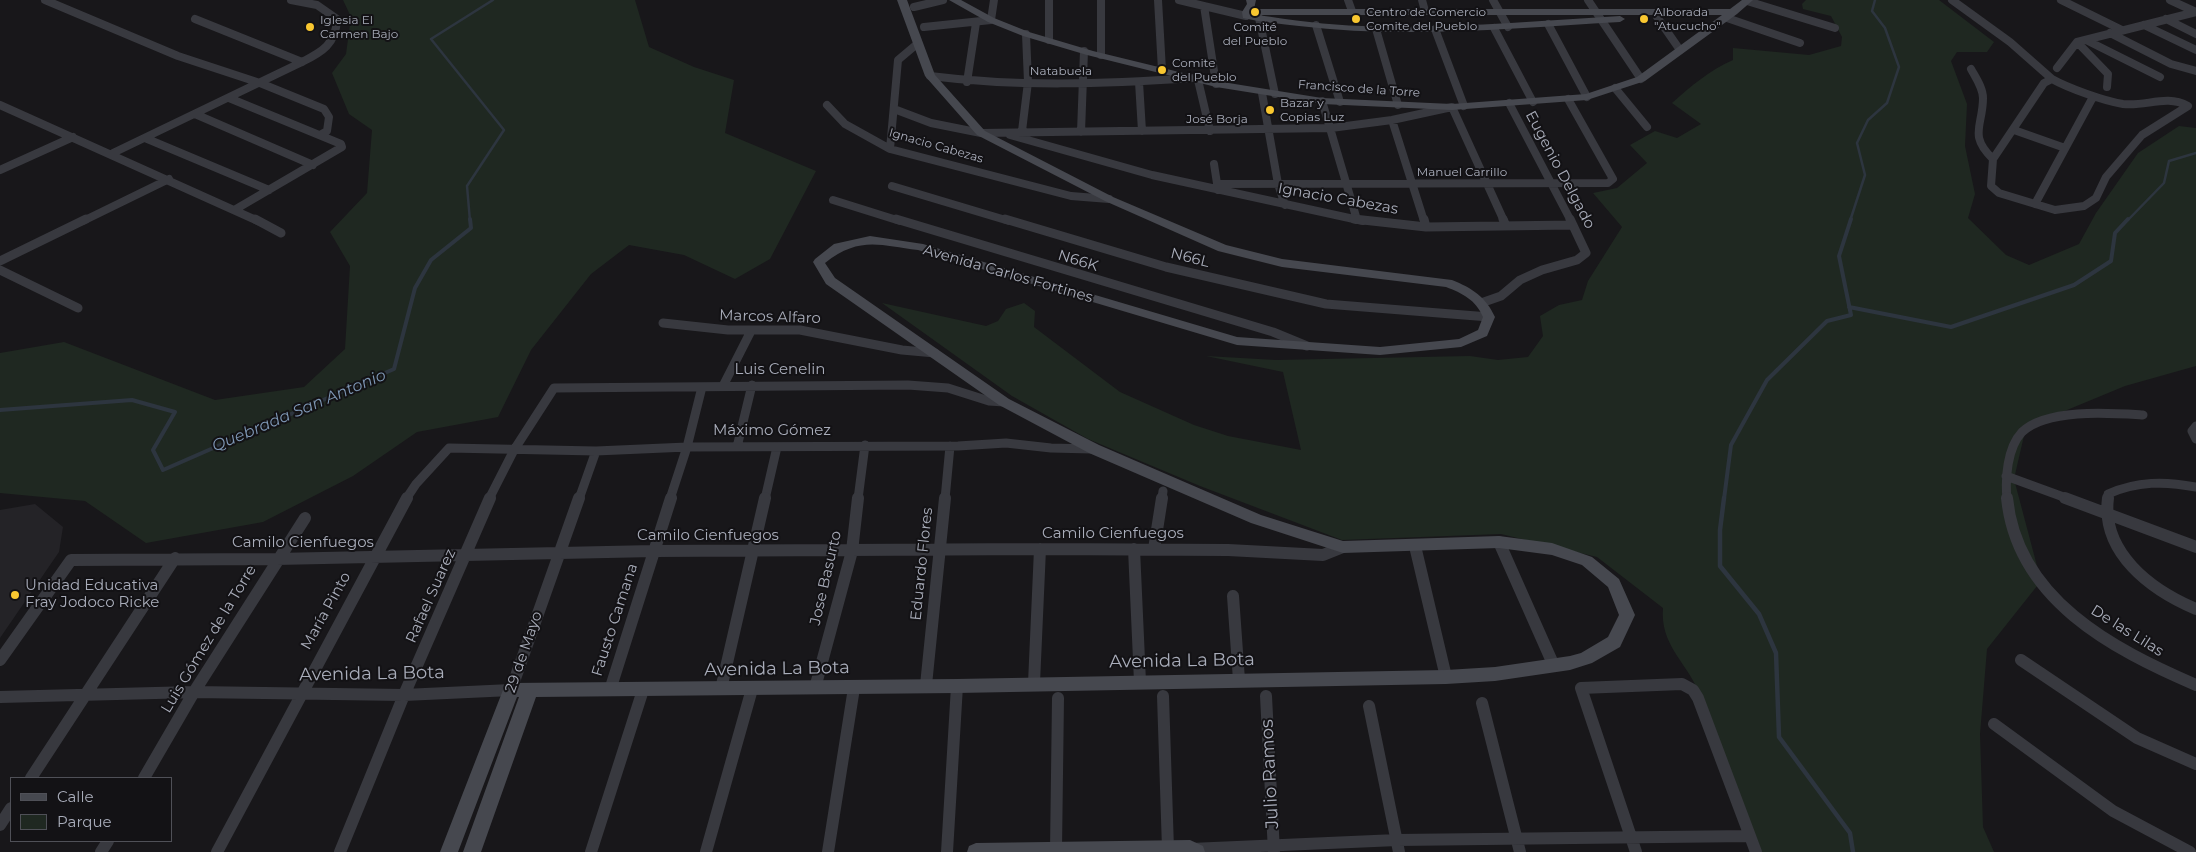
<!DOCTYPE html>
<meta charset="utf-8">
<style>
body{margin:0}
#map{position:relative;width:2196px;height:852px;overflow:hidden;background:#18171a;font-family:Montserrat,sans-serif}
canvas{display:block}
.legend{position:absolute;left:10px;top:777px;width:162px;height:65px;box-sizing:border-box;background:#131215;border:1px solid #4f5057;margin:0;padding:6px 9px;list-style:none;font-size:15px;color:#a9adba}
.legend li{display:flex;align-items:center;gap:10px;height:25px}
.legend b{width:25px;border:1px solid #4f5057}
</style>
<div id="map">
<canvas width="2196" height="852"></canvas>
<ul class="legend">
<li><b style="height:6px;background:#46484f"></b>Calle</li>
<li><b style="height:14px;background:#1f2821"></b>Parque</li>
</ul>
</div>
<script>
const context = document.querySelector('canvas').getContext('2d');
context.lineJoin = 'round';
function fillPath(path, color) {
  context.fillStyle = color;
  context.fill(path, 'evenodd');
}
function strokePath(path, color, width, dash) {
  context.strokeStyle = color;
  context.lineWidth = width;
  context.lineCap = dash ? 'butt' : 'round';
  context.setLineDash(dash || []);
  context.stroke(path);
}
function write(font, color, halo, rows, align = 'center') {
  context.font = font + ' Montserrat,sans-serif';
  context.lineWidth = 4;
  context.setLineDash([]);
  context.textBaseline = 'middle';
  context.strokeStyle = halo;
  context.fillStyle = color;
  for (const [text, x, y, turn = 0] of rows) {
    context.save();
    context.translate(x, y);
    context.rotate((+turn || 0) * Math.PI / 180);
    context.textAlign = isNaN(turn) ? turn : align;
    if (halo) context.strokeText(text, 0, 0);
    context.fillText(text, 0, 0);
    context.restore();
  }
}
fillPath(new Path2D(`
 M35,504l28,23 -4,25 -59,86v-128z`), '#242327');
fillPath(new Path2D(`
 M343,0h292l14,47 45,20 40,13 -9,53 91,38 -46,88 -35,20 -51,-24 -55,-10 -38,29 -60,76 -33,67 -81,15 -64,44 -90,46 -117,21 -61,-42 -85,-8v-140l64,-11 151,58 89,-13 41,-38 5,-83 -20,-34 37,-39 5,-63 -23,-16 -17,-41 14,-19 5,-37z
 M1806,0h133l55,42 -7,10h-30l-6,9 16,43 -2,42 10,48 -7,24 38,37 23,10 50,-21 17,-31 42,-60 41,-27 17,2v238l-71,20 -99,41 -12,52 27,102 -54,68 -7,85 3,93 11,25h-238c-20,-54 -36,-109 -58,-162 -13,-29 -38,-46 -35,-82l-66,-51 -96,-23 -159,6 -142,-54 -112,-47 -76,-43 -130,-93 104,23 12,-5 8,-12 18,-6 11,8 -1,16 86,65 74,33 34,11 73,14 -18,-78 -77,-16 70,4 194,-4 28,4 30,-3 15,-21 -3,-20 19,-11 23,-5 6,-19 34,-54 -29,-34 24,-5 30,-25 -17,-18 25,-14 22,7 24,-14 -29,-21c19,-17 38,-33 61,-43v-12l76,7 32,-9 1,-9 -11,-21 -28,-7 -1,-5z`), '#1f2821');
strokePath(new Path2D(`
 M470,221l-3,-35 37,-56 -73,-91 62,-39
 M1850,221l15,-46 -8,-32 11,-23 19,-17 12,-36 -14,-39 -13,-17 3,-11
 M2127,221l37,-38 5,-22 27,-8`), '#2d353f', 2.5);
strokePath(new Path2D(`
 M1849,307l102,20 123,-42 37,-24 4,-28 13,-14
 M0,410l132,-10 43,12 -22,38 10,20 231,-101 21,-81 16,-28 40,-32 -1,-9
 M1724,499l7,-54 36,-65 60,-59 24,-6 -12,-59 12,-37`), '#2d353f', 4);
strokePath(new Path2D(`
 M1724,498l-4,32v36l39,48 17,39 3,84 71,96 3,19`), '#2d353f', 4.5);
strokePath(new Path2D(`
 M45,0l133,56 82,27 64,26 5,8 -2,14 -7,4
 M1049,0v40
 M1101,0v55
 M1158,0l4,70
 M1179,0l67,16
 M1348,0l4,11
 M1422,0l3,11
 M1493,0l15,27
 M1588,0l53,79
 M1952,0l58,42 42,37
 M2061,0l61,30
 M2170,0l26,12
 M1747,1l88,27
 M1204,6l12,78
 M914,7l29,-7
 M1657,17l23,33
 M1259,18l16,76
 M1727,18l73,25
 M195,19l107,43
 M2166,19l30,15
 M1548,24l39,73
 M1316,25l24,77
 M2144,25l52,25
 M924,27l67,-7 3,-20
 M1494,28l39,74
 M1376,29l22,76
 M1435,29l29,77
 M2110,33l61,31 25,7
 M2086,40l74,37
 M2077,42l31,32 -1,13
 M2057,68l20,-26 119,-30
 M1971,69c5,9 12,19 12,29 0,28 -15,37 10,61
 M930,76c86,11 176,8 263,2
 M2052,79c16,9 52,22 71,25 23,3 43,-10 65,2l-46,29 -36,42 -10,21 -12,8 -29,4 -56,-17 -8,-7 2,-27 51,-76z
 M1198,80l12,51
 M967,82l9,-59
 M1139,82l3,49
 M1615,88l32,39
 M1262,93l16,91 7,21
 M229,98l112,46 1,3 -106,62
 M1322,101l35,119
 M1509,103l62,118
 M0,105l258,116
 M827,105l18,19 45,25 181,47 38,3
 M894,109l37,14 50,10 350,-5 61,-8 60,-13 52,114
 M195,114l118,51
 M1392,120l32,101
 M2014,130l51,18
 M1022,131l6,-49 -2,-48
 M1081,132l3,-81
 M1010,135l142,40 211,46
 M145,138l124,52
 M890,149l8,-89 19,-16
 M113,153l189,-91c20,-10 34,-18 35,-43l-20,-14 -26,-5
 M1214,164l4,26
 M0,170l73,-33
 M1218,184l390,-1 5,-4 -45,-80
 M892,186l117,35
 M833,200l67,21
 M2035,204l58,-107
 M83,221l86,-42`), '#38393f', 8);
strokePath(new Path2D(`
 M255,219l26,14
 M896,219l377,113 34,14
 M1005,219l161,48 160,37 163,13
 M1354,219l72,8 147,-2
 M1424,219l2,8
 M1503,219l3,7
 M0,261l86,-42
 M0,270l78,38
 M1481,303l20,-7 19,-16 22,-10 35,-10 9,-7 -16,-34
 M663,323l65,7h72l102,20 33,3
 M723,386l28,-55
 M2196,426l-4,5 4,8
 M737,447l15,-62
 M2006,476l63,23
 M406,499l10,-15 33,-36 147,3 91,-4 271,-1 48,-3 45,5 41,1
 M489,499l25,-49 40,-62 354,-3 40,3 41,13 15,1
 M579,499l17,-48
 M670,499l17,-52 15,-60
 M765,499l12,-52
 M858,499l7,-54
 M945,499l5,-53
 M1162,499l1,-8
 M2007,499c-2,-20 0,-51 15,-67 25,-24 89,-19 121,-17
 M2108,499v-5c29,-13 57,-13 88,-7`), '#38393f', 9);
strokePath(new Path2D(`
 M2007,498c10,101 105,151 189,187
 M2065,498l131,49
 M2108,498c-7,55 43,92 88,111
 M1499,542l55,124
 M1415,546l31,131
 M1134,549l6,133
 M1154,549l8,-51
 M1233,596l6,84
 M0,660l71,-100 205,-1 378,-8 386,-2 188,1 95,5 20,-8
 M2021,660l116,78 59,26
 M1034,683l6,-134
 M926,685l19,-187
 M815,688l37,-137 6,-53
 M721,689l44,-191
 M610,690l61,-192
 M1163,696l5,153
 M1266,696l8,156
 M0,697l194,-5 210,3 107,-5 68,-192
 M1482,703l38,149
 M1369,706l30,146
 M1994,724l119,87 77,41
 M31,778l144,-220
 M144,778l50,-86 111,-174
 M0,825l11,-17
 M1191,849l206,-9 353,-4
 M1056,850l2,-152
 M101,852l7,-11
 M217,852l190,-354
 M340,852l64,-157 86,-197
 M591,852l52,-162
 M706,852l46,-163
 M828,852l26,-164
 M947,852l10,-166
 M1636,852l-55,-164 101,-4 11,6 5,8 58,154`), '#38393f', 12);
fillPath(new Path2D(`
 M897,0h10l28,75 50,56 128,66 113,48 56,14 170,21c20,8 34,17 43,37l-8,19 -26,11 -81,8 -143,-10 -319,-95c-39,-5 -59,-14 -93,13l10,15 174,121 90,46 162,70 82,26 156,-5 53,7 40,14 27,22 16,36 -15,32 -28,16 -22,7 -75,11 -49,3 -489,9 -421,4 -55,155h-18l56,-155h-2l-59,155h-18l63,-162 2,-5 6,-2 446,-4 489,-9 49,-3 75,-11 11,-3 27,-16 11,-22 -11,-28 -26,-22 -30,-10 -53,-7 -156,5 -92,-30 -162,-70 -90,-48 -173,-121 -13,-22 2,-3 19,-15 36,-8 53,8 314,93 143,10 79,-8 19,-9 5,-13c-7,-17 -21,-24 -37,-30l-164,-20 -64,-16 -113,-50 -128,-66 -52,-59z
 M949,0h12l33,18 35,14 64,19 123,30 106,17 130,6 134,-10 51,-17 85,-62h-465c35,5 70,10 105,11 86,3 172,-5 258,-10l5,3 -5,3c-107,6 -214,17 -321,4 -18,-2 -38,-4 -56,-8l-1,-6 5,-8 -1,-4h10l-2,9h476l12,-9h11l-16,14 -92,67 -58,19 -135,10 -130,-6 -106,-17 -129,-32 -64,-19 -35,-14z
 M1190,840l13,6 2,6h-238l2,-6 7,-3z`), '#46484f');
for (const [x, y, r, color] of [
 [1255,12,5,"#f9c730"],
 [1356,19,5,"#f9c730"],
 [1644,19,5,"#f9c730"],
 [310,27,5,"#f9c730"],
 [1162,70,5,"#f9c730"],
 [1270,110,5,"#f9c730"],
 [15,595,5,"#f9c730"]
]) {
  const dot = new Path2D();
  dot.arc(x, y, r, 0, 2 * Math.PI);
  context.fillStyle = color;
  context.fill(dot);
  strokePath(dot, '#131215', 2);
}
write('12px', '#a9adba', '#131215', [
 ["Centro de Comercio",1366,12],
 ["Comite del Pueblo",1366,26],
 ["Alborada",1654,12],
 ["\"Atucucho\"",1654,26],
 ["Iglesia El",320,20],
 ["Carmen Bajo",320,34],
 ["Comité",1255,27,"center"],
 ["del Pueblo",1255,41,"center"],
 ["Comite",1172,63],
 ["del Pueblo",1172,77],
 ["Bazar y",1280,103],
 ["Copias Luz",1280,117]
], 'left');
write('12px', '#a9adba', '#131215', [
 ["Natabuela",1061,71],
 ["Francisco de la Torre",1359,89,4],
 ["José Borja",1217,119],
 ["Ignacio Cabezas",936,146,16],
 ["Manuel Carrillo",1462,172]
]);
write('15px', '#a9adba', '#131215', [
 ["Eugenio Delgado",1560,170,62],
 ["Ignacio Cabezas",1338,199,10],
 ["N66L",1190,258,14],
 ["N66K",1078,261,17],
 ["Avenida Carlos Fortines",1008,274,16],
 ["Marcos Alfaro",770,317,2],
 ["Luis Cenelin",780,370],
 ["Máximo Gómez",772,431],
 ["Camilo Cienfuegos",1113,534],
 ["Camilo Cienfuegos",708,536],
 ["Camilo Cienfuegos",303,543],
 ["Eduardo Flores",922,564,-84],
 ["Jose Basurto",826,578,-77],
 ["Rafael Suarez",431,596,-66],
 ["María Pinto",326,611,-61],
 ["Fausto Camana",615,620,-72],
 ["De las Lilas",2127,631,32],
 ["Luis Gómez de la Torre",209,639,-59],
 ["29 de Mayo",524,652,-71]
]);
write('15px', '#a9adba', '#131215', [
 ["Unidad Educativa",25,586],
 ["Fray Jodoco Ricke",25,603]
], 'left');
write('italic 16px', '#7f98b6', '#131215', [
 ["Quebrada San Antonio",299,411,-23]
]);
write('18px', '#a9adba', '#131215', [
 ["Avenida La Bota",1182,661,-1],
 ["Avenida La Bota",777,669,-1],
 ["Avenida La Bota",372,674,-1],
 ["Julio Ramos",1270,774,-93]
]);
</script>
